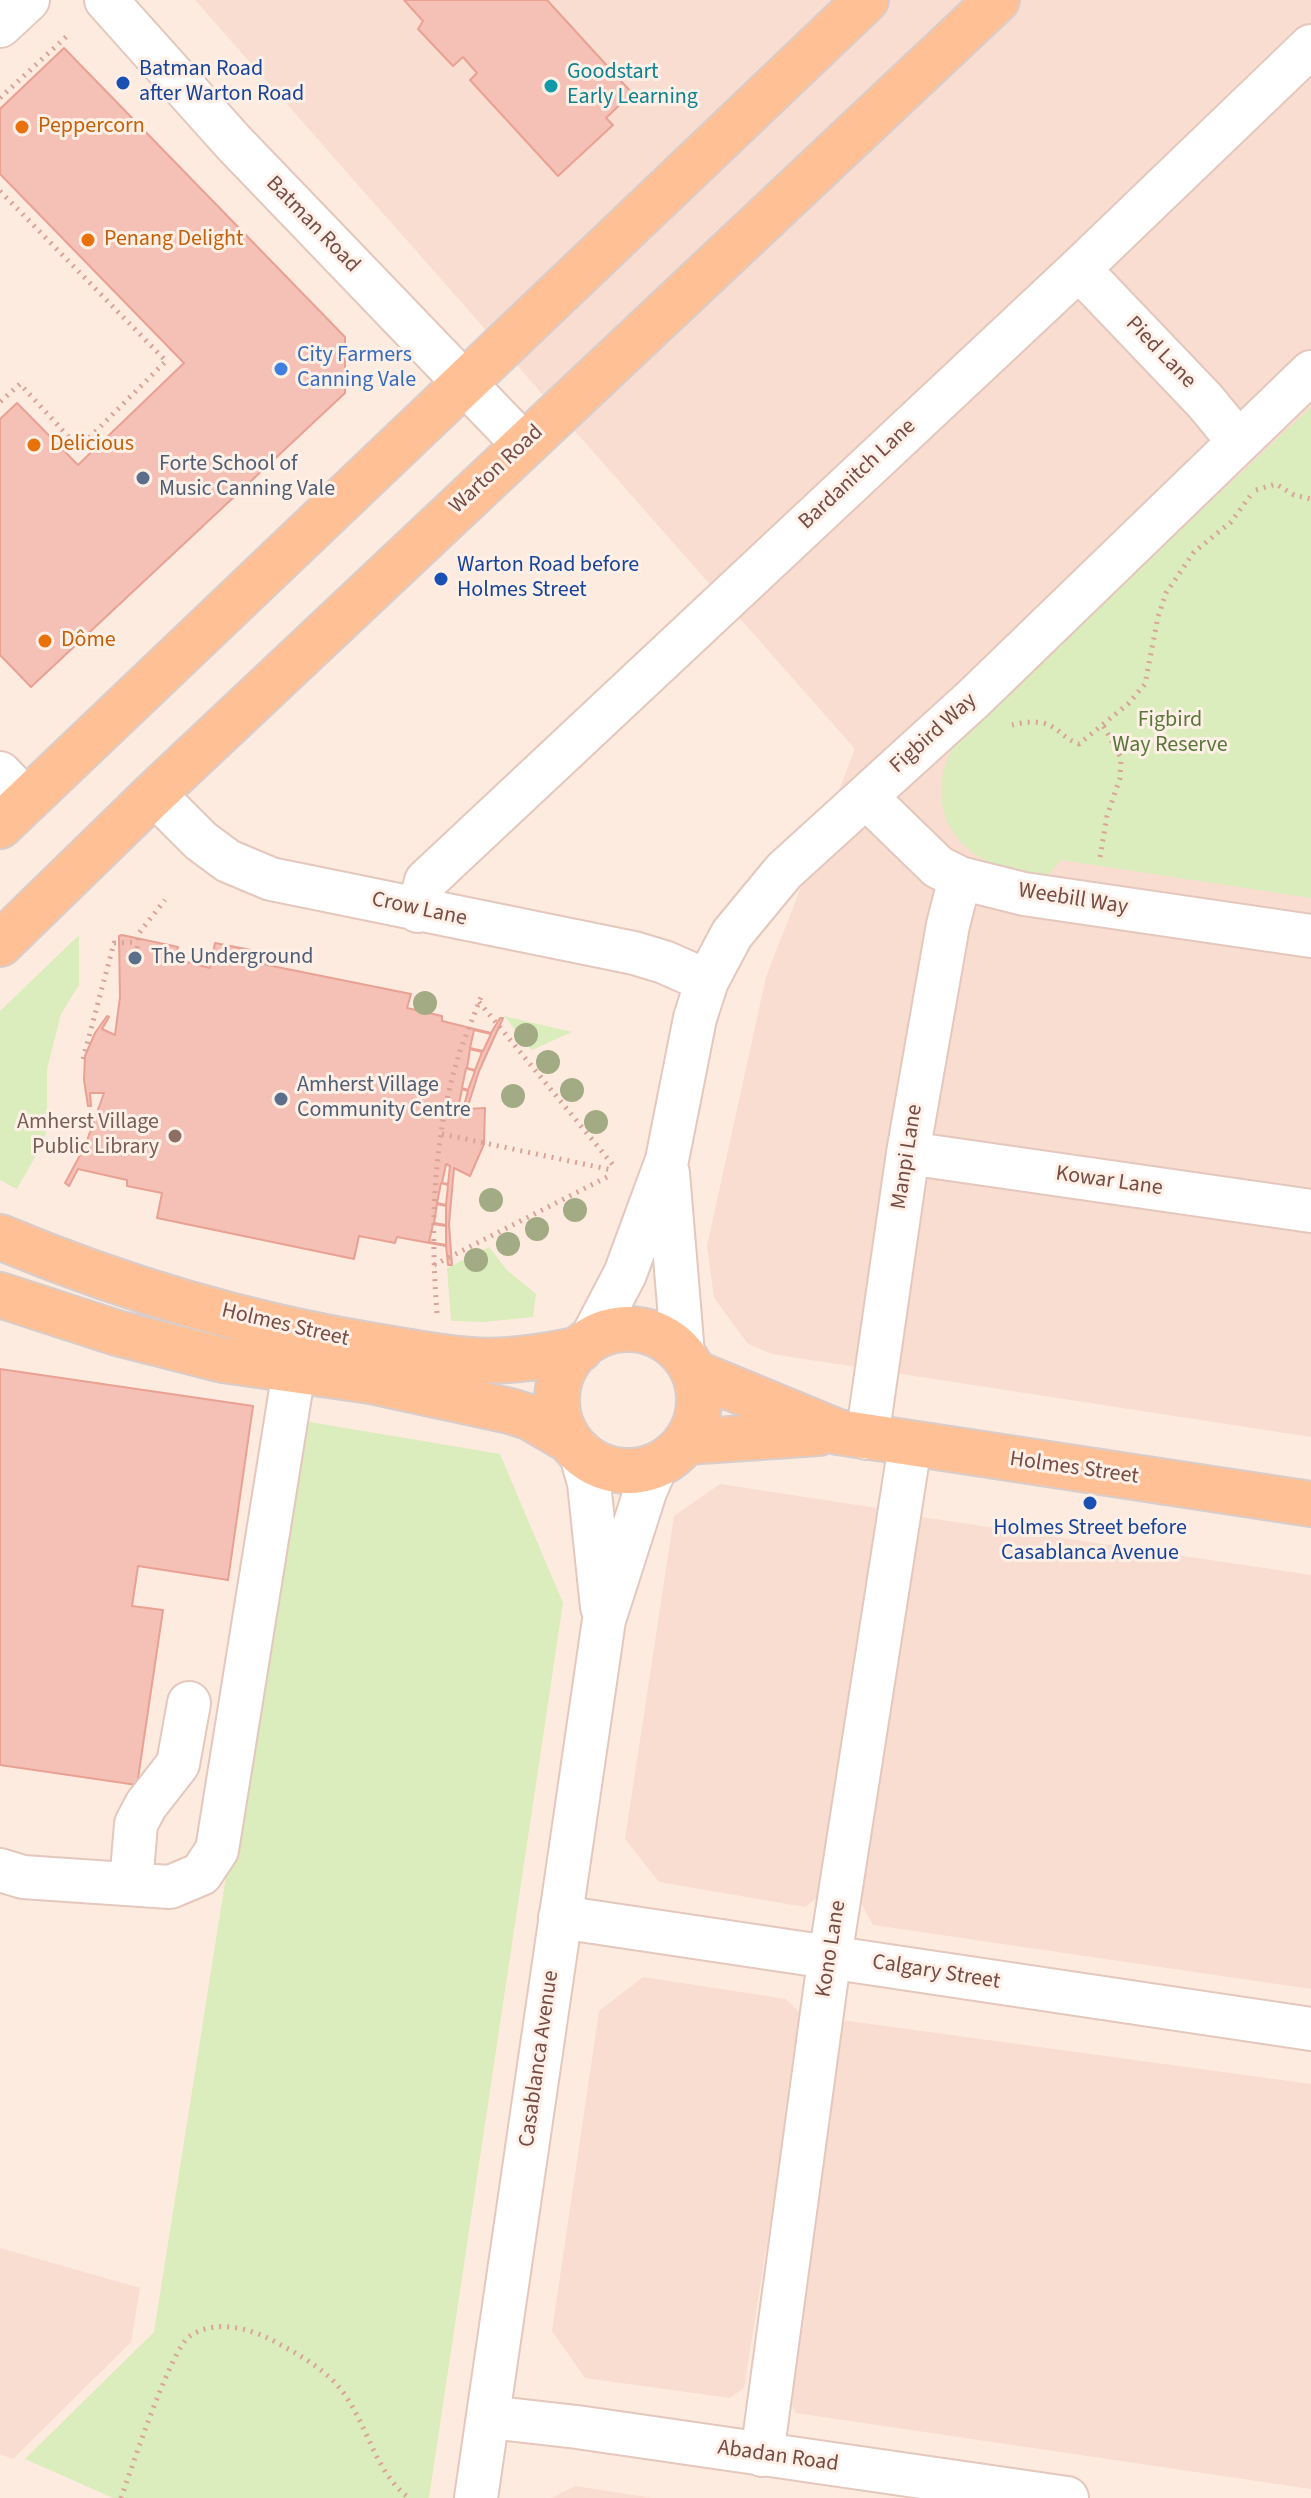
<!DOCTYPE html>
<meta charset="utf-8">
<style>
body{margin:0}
canvas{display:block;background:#feebdf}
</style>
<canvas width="1311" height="2498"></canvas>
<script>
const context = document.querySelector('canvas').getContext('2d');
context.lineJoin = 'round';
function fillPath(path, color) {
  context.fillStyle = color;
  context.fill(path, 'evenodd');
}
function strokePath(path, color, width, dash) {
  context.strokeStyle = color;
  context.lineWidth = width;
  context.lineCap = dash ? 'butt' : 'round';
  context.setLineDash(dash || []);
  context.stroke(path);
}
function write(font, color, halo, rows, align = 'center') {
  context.font = font + ' "Source Sans 3",sans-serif';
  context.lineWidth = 6;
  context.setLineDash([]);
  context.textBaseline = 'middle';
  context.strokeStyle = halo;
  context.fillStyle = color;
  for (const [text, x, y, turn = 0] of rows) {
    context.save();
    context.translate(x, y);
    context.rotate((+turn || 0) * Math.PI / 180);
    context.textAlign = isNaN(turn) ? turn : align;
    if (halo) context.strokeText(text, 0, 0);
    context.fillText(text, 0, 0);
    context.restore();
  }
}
fillPath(new Path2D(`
 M195,0h1116v1437l-539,-83 -24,-10 -34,-46 -7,-52 59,-269 89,-228z
 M720,1484l157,24 -54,386 -18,13 -146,-25 -34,-43 49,-323z
 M915,1516l396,59v414l-438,-64 -13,-24z
 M643,1977l143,22 17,17 -59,372 -14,10 -145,-20 -33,-47 47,-320z
 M841,2020l470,64v405l-515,-76 -12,-21z
 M0,2248l140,40 -9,54 -118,117 -13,-5z
 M575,2486l78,12h-102z`), '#f8ddd0');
fillPath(new Path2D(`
 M1311,407v491l-250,-38 -13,15c-22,-4 -47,-5 -67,-17 -44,-26 -52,-78 -22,-119z
 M79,935v50l-18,29 -14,55v61l-4,13 -26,46 -17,-9v-169z
 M504,1016l68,16 -40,18z
 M489,1247l18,23 29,24 -3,23 -49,5 -33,-1 -4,-53z
 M298,1420l202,34 63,149 -134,895h-316l-88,-39 129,-127z`), '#dbecbd');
const building = new Path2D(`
 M404,0h143l85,93 -26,25 7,7 -55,51 -88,-96 7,-7 -14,-16 -10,9 -35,-37 5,-8z
 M64,48l281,289v56l-314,294 -31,-32v-236l17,-16 61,62 106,-102 -184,-189v-65z
 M122,935l56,12 -3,12 35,9 5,-25 51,10 -3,10 4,2 144,29 -4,14 35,8v5l49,12 9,-15h3l-24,53 -12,38 18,-1 -1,36 -14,32 -16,-8 -5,56 3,41h-4l-2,-19 -49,-9 -2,6 -36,-7 -5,23 -197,-41 5,-25 -35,-7v-6l-49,-11 -9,17 -4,-3 20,-37 19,-53h-14l1,13h-3l-4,-26 1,-24 10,-23 12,-17 2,1 -7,12 13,6 5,-38 -1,-61zM474,1030l17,4 -8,17 -13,-3zM470,1049l12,3 -7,18 -8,-2zM466,1068l9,3 -7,19 -6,-2zM462,1089l6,2 -5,18h-5zM446,1164l4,2 -2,18 -6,-1zM441,1183l7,2 -2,20 -9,-2zM437,1204l9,2v19l-12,-2zM433,1224l13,2v19l-17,-3z
 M0,1369l253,37 -25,174 -90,-14 -6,40 31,4 -26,175 -137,-20z`);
fillPath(building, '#f5c0b5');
strokePath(building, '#e9a194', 2);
const minor = new Path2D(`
 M106,0l127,142 291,303
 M0,26l28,-26
 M1079,269l126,132 33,40
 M0,773l27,28
 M154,794l47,47 27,20 43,18 363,74 30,9 43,19
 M866,797l72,70 22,11 64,16 287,42
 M418,911l8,-30 653,-612 232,-223
 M908,1153l403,58
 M668,1173l15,181
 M591,1339l34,-65 42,-114 28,-142 12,-37 25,-47 52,-63 189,-172 338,-327
 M867,1438l41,-285 40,-228 12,-47
 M580,1451l9,32 13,124
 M0,1870l23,7 147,10 31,-13 16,-24 77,-479
 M131,1884l5,-60 10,-19 32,-41 11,-61
 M560,1917l751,112
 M489,2417l88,10 490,71
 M762,2455l64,-472 84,-538
 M476,2498l128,-878 41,-128 12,-28`);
const major = new Path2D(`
 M0,826l866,-826
 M0,944l154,-150 843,-794
 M0,1237c119,50 246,88 374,109 32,5 65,12 97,14 36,3 73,-3 109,-11
 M0,1295l117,38 106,27 148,21 139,30 19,6 41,24
 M557 1400a71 71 0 1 1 142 0a71 71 0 1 1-142 0Z
 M695,1373l143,59 473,72
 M686,1442l133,-9`);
strokePath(minor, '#e4c7bd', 46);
strokePath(major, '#d9cdcb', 48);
strokePath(new Path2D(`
 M0,98l67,-62
 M0,191l166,170 -87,87 -59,-64 -20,18
 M1256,490l20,-6 18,11 17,4
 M1012,725c10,-3 29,-5 39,1 11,6 14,13 28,18l50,-41 16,-19 13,-67 8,-24 28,-41 37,-30 19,-26
 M1100,857l7,-41 13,-38 1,-20 -18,-33
 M136,956l3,-23 26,-33
 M479,1002l134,163
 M83,1059l31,-116 24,-1
 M442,1134l170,36
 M434,1265l177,-90
 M437,1313c-7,-88 -4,-178 23,-262 7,-19 15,-38 22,-57
 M121,2498c10,-28 50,-150 69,-162 25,-17 58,-8 82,4 27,15 55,29 73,55 24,34 30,77 64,103`), '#daa398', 5, [2, 6]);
strokePath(minor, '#fff', 42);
strokePath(major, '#ffc095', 44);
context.fillStyle = '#a3ab84';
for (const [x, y] of [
 [425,1003],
 [526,1035],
 [548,1062],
 [572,1090],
 [513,1096],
 [596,1122],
 [491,1200],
 [575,1210],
 [537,1229],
 [508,1244],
 [476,1260]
]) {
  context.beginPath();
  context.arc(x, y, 12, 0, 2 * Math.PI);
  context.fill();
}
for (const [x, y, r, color] of [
 [123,83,8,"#1a4fb4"],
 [551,86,8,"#0f9aa8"],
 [22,127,8,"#e8710a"],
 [88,240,8,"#e8710a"],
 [281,369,8,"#3f7fe0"],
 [34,445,8,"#e8710a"],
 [143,478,8,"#5c6f8a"],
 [441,579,8,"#1a4fb4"],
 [45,641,8,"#e8710a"],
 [135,958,8,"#5c6f8a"],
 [281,1099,8,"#5c6f8a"],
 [175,1136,8,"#8d6e63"],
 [1090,1503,8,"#1a4fb4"]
]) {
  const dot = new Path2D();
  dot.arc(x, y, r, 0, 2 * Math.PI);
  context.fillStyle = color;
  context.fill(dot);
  strokePath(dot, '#fff0e7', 3);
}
write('22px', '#164399', '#fff0e7', [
 ["Batman Road",139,70],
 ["after Warton Road",139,95],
 ["Warton Road before",457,566],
 ["Holmes Street",457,591],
 ["Holmes Street before",1090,1529,"center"],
 ["Casablanca Avenue",1090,1554,"center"]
], 'left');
write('22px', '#0d838f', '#fff0e7', [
 ["Goodstart",567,73],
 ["Early Learning",567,98]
], 'left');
write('22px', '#c56008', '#fff0e7', [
 ["Peppercorn",38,127],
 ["Penang Delight",104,240],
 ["Delicious",50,445],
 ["Dôme",61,641]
], 'left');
write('22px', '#764c45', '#fff0e7', [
 ["Batman Road",312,225,46],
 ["Pied Lane",1160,353,46],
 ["Warton Road",497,470,-43],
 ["Bardanitch Lane",858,475,-43],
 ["Figbird Way",934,734,-42],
 ["Weebill Way",1073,900,9],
 ["Crow Lane",419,910,12],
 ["Manpi Lane",908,1157,-81],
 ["Kowar Lane",1109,1182,8],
 ["Holmes Street",285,1326,13],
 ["Holmes Street",1074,1469,8],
 ["Kono Lane",832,1949,-81],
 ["Calgary Street",936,1973,9],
 ["Casablanca Avenue",540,2059,-82],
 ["Abadan Road",778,2457,8]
]);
write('22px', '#366cbe', '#fff0e7', [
 ["City Farmers",297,356],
 ["Canning Vale",297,381]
], 'left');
write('22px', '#4e5e75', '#fff0e7', [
 ["Forte School of",159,465],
 ["Music Canning Vale",159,490],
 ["The Underground",151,958],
 ["Amherst Village",297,1086],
 ["Community Centre",297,1111]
], 'left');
write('22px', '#59773a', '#fff0e7', [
 ["Figbird",1170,721],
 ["Way Reserve",1170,746]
]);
write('22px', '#785e54', '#fff0e7', [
 ["Amherst Village",159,1123],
 ["Public Library",159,1148]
], 'right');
</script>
